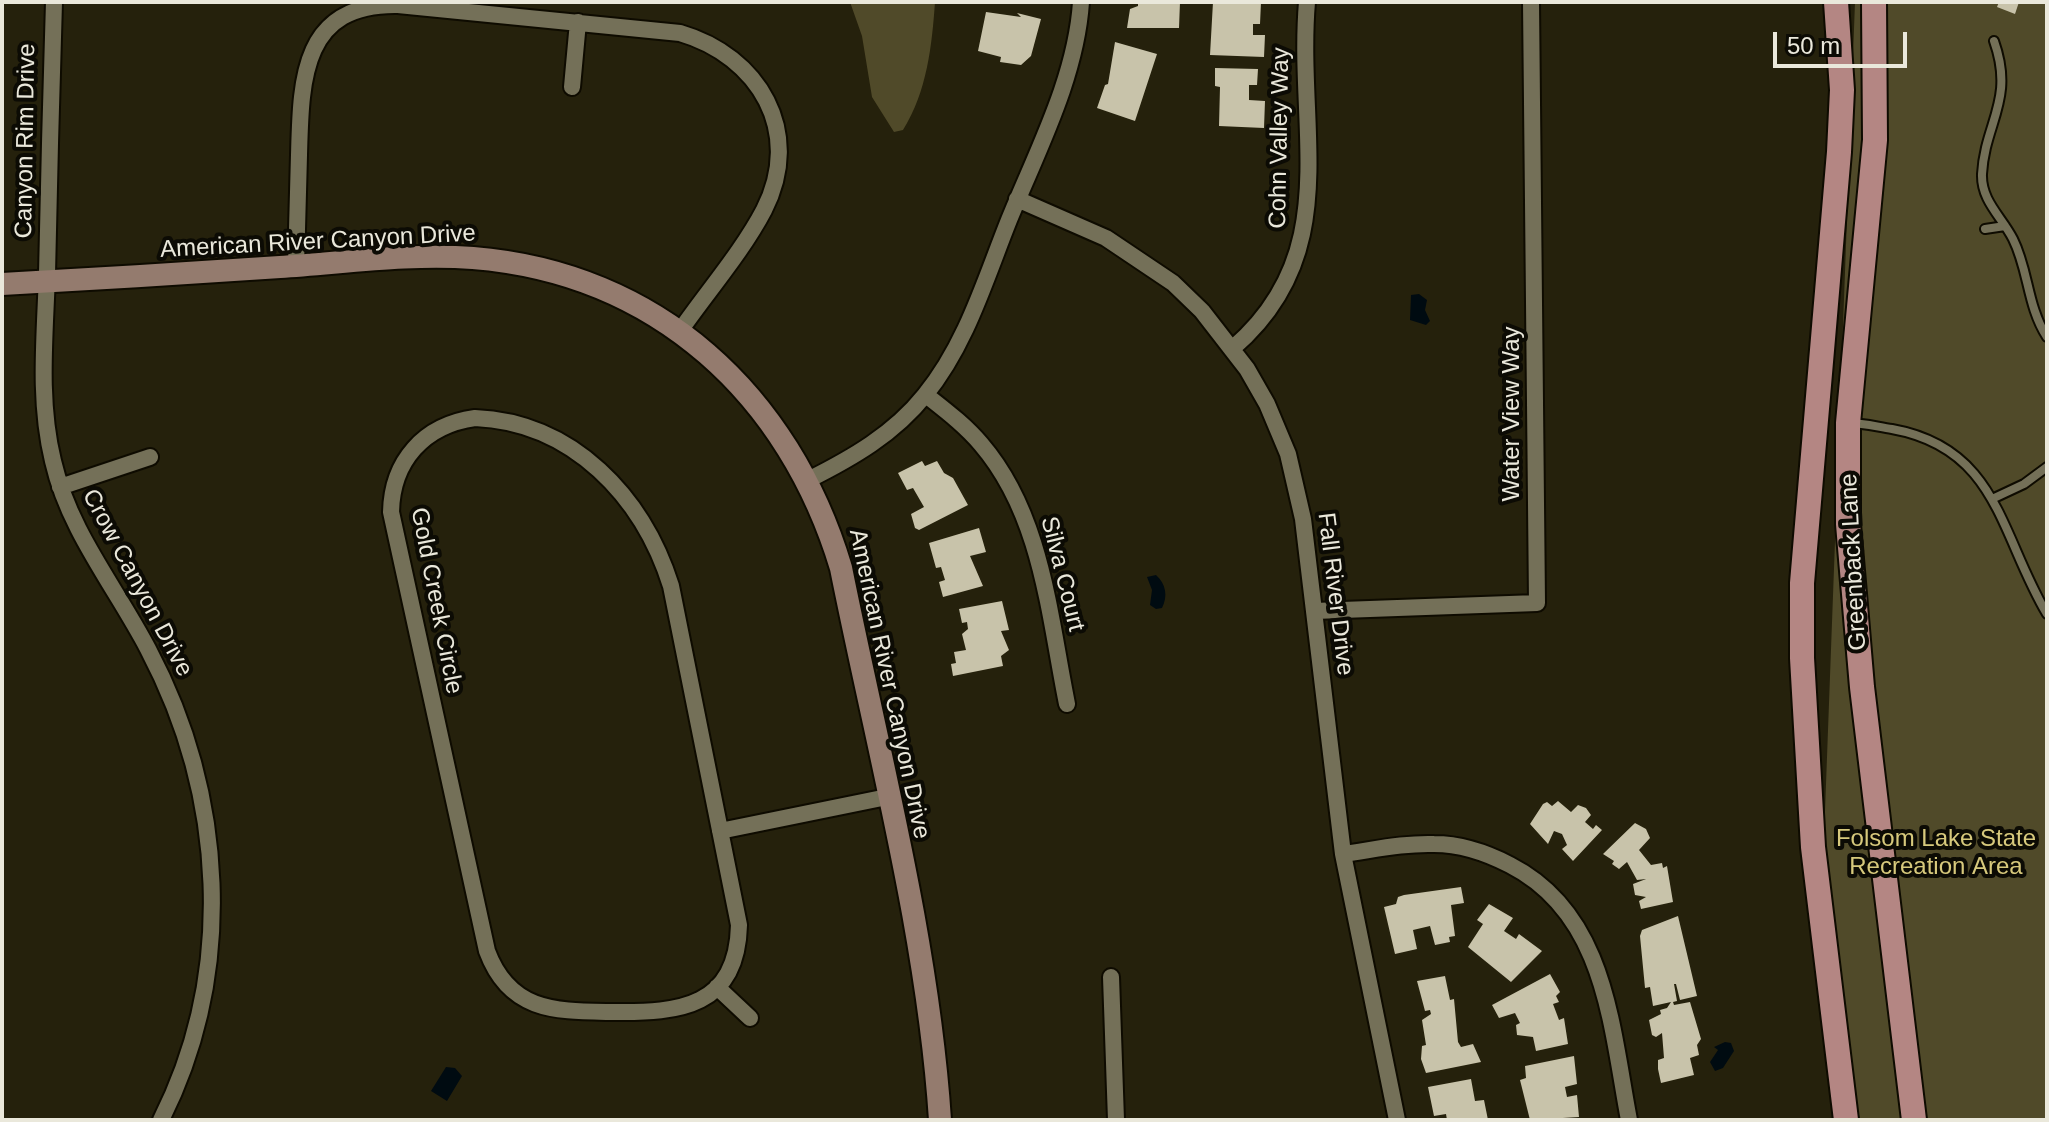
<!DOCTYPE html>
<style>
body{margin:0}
#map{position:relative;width:2049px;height:1122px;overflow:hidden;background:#25210c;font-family:Helvetica,sans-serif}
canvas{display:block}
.frame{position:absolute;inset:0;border:4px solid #eae8db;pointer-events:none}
.scale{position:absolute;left:1773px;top:32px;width:134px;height:36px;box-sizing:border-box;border:4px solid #eae8db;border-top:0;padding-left:10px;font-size:24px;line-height:28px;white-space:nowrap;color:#eae8db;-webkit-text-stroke:6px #0c0b04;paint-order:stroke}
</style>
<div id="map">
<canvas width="2049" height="1122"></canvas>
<div class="frame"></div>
<div class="scale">50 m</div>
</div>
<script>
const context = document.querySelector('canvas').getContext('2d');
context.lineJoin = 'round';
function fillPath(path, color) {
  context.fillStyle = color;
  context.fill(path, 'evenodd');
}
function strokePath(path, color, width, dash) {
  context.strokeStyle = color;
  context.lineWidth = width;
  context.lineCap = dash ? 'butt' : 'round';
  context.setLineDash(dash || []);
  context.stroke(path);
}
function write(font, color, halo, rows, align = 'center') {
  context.font = font + ' Helvetica,sans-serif';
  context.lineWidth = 8;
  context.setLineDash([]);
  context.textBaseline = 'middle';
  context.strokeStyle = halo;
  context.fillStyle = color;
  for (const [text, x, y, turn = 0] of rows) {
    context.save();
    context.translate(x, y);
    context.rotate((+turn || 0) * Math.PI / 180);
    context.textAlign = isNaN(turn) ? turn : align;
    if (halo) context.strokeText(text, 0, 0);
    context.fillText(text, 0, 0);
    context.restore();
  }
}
fillPath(new Path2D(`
 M850,2h85c-3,43 -8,90 -32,128l-9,2 -22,-35 -10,-61z
 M1855,2h192v1118h-187l-14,-66 -23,-189z`), '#504a29');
fillPath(new Path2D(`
 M1419,294l8,6 -2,10 5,11 -4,4 -16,-5 1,-25z
 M1156,575c10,9 12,21 6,33l-6,1 -6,-4 2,-15 -5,-13z
 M1725,1042l6,1 3,8 -11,17 -8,3 -5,-9 8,-12 -4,-3z
 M446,1067l9,1 7,8 -15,25 -16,-10z`), '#000b11');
fillPath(new Path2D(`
 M1138,2h42l-1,26h-52l3,-19 8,-3z
 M1213,2h48l-1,22h-7v11h12l-1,22 -54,-2z
 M1999,2h20l-4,12 -18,-7z
 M986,12l35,5 -4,-4 24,6 -10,37 -10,9 -21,-3 1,-5 -23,-6z
 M1115,42l42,12 -22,67 -38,-13 8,-23 3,-1z
 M1215,68l43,1 -1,16h-8v15l16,1 -1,27 -45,-2 1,-39 -5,-1z
 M922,461l3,5 12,-5 7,12 9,5 15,27 -49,25 -4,-2 -4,-14 13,-7 -11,-19 -6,2 -9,-17z
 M979,528l7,24 -16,4 13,30 -40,11 -4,-15 6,-2 -4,-13 -5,1 -7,-25z
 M1002,601l7,29 -8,1 8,19 -8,6 2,10 -50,10 -2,-12 5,-1 -2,-11 12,-2 -4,-16 6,-5 -1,-7 -5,1 -3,-14z
 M1558,801l13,11 7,-7 8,3 5,7 -6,7 8,7 3,-4 6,5 -29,31 -11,-12 5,-4 -5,-11 -8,-3 -6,13 -18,-20 13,-20 4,-2 5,4z
 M1635,823l11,6 4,9 -11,12 12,15 11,-2 1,5 4,-2 6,36 -32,7 -2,-8 7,-4 -11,-2 -2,-11 13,-5 -9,1 -10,-18 -8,7 -7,-5 2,-3 -11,-7z
 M1461,887l3,16 -13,2 4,31 -6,1 1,5 -15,3 -5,-19 -17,4 4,19 -22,5 -11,-47 12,-3 2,-7 6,-2z
 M1489,904l24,14 -9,13 12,8 3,-5 23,17 -31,31 -43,-35 15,-23 -6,-4z
 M1678,916l19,80 -17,4 -4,-16h-2l3,17 -4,1 1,3 16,-3 11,37 -4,6 2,10 -9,3 4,17 -33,8 -3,-14v-9l6,-2 -2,-25 -6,4 -4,-2 -3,-15 12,-6 -1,-4 7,-2 4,-6 -18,4 -3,-19 -5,1 -5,-52 2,-6z
 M1550,974l10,18 -4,4 3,6 -6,2 6,16 5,-2 4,26 -32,7 -3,-14 -16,-2 -1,-10 4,-2 -5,-10 -16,5 -7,-13z
 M1445,976l5,24 4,-1 4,43 3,5 12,-3 8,18 -55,11 -5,-14 1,-13 4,-1 -4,-25 9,-6 -1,-4 -5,1 -8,-30z
 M1574,1056l3,28 -12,3 2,10 10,-2 2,22 -49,3 -10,-40 6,-2 -1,-12z
 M1471,1079l4,22 9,-1 4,20h-41l-1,-6 -12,2 -6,-29z`), '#c8c3aa');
const lane = new Path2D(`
 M1994,41c21,59 -9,81 -12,133 -1,27 20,43 31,65 16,32 14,67 34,98
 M1985,229l20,-3
 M1849,423c15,0 29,4 43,6 106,19 108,106 155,185
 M1992,499l32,-15 23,-17`);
const street = new Path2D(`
 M54,2c-3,91 -5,181 -7,272 -2,62 -9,126 6,187 16,70 62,125 95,188 77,146 88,322 13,471
 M572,87l6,-65
 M1017,199l89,39 67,45 29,28 45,58 20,35 21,50 15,65 40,335 54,266
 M296,266c1,-37 2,-74 3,-111 2,-74 2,-152 99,-150l282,28c79,23 124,99 84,177 -22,42 -57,82 -84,121
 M1233,348c112,-96 63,-217 74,-346
 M926,395c19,15 39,30 55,49 61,71 68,171 86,260
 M475,418c98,4 168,79 196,168l68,339c-2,82 -59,88 -126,87 -56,-1 -103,1 -126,-61l-96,-439c1,-51 33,-87 84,-94z
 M808,480c44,-22 86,-46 117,-85 41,-50 60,-115 84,-175 28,-69 67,-142 72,-218
 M60,487l90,-30
 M1314,611l223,-8 -6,-601
 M720,831l167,-34
 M1343,854c30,-4 60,-11 91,-10 26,0 53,9 76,21 96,49 101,161 119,255
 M1111,977l5,143
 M717,987l33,31`);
const secondary = new Path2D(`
 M2,284c93,-5 185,-11 278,-17 63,-4 130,-14 193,-9 185,15 316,137 368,310 36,180 87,369 99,552`);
const primary = new Path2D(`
 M1836,2l6,88 -3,62 -37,431v75l11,189 33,273
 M1874,2l1,138 -27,283v101l14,163 52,433`);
strokePath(lane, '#0e0b00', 12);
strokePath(street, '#0e0b00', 20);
strokePath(secondary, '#0e0b00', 26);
strokePath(primary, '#0e0b00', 28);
strokePath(lane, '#747058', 8);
strokePath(street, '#747058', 16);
strokePath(secondary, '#947b6e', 22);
strokePath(primary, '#b48683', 24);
write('24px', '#eae8db', '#0c0b04', [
 ["Cohn Valley Way",1280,138,-89],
 ["Canyon Rim Drive",26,141,-89],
 ["American River Canyon Drive",318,242,-3],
 ["Water View Way",1512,414,-90],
 ["Greenback Lane",1854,562,-93],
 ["Silva Court",1062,574,76],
 ["Crow Canyon Drive",137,583,62],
 ["Fall River Drive",1335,594,83],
 ["Gold Creek Circle",436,601,79],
 ["American River Canyon Drive",889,684,78]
]);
write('24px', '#d7c97c', '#0c0b04', [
 ["Folsom Lake State",1936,839],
 ["Recreation Area",1936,867]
]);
</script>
